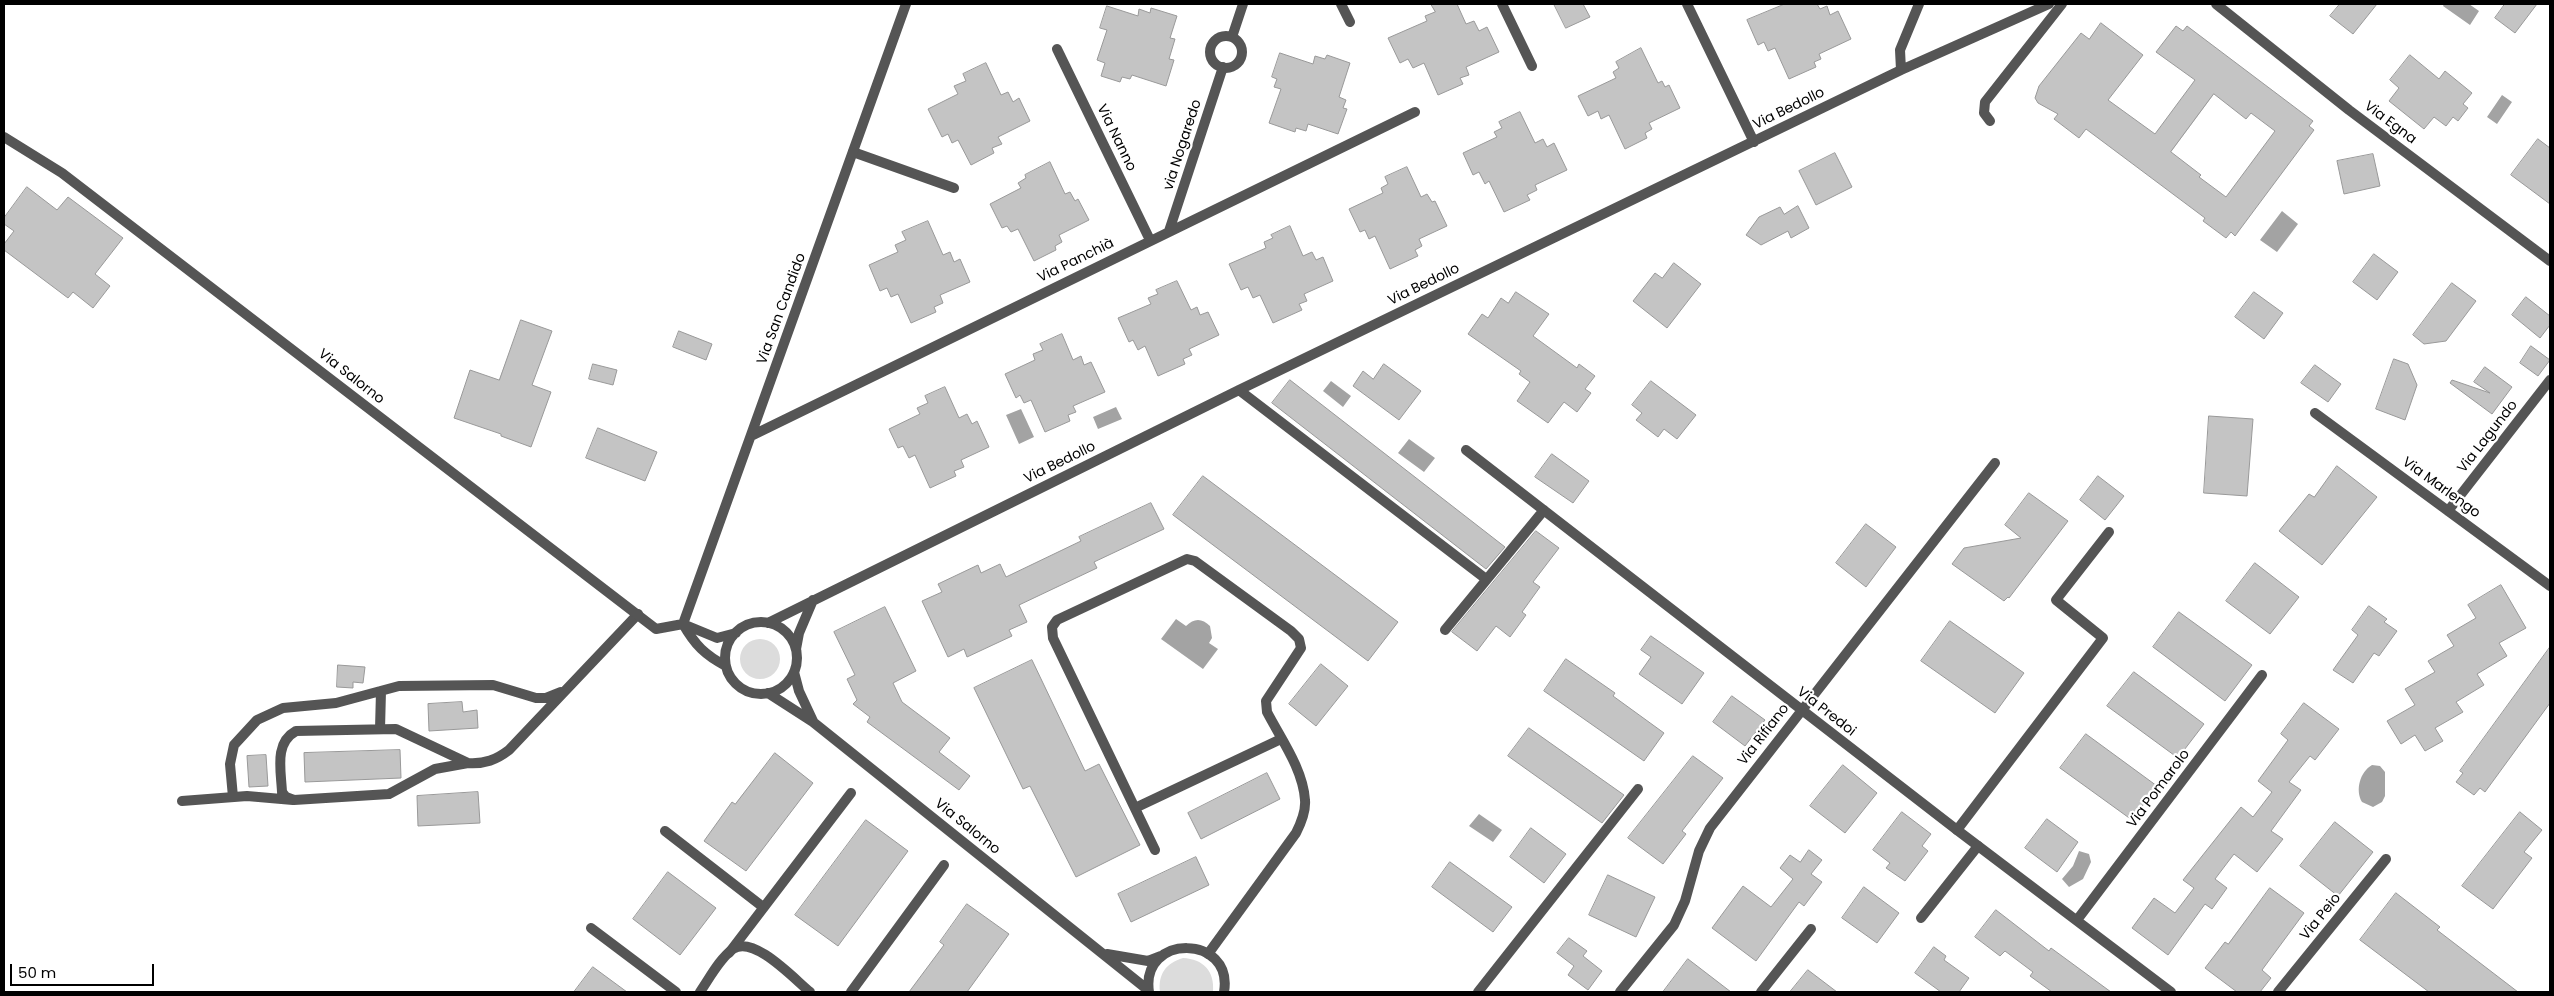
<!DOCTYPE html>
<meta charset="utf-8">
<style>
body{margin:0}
#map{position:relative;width:2554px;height:996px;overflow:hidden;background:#fff;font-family:Poppins,sans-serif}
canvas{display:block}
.frame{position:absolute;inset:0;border:5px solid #000;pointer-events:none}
.scale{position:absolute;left:10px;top:964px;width:144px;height:22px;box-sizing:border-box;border:2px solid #000;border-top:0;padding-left:6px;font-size:15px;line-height:18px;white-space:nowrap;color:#000;-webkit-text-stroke:4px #fff;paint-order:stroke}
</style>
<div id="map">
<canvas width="2554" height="996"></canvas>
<div class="frame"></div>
<div class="scale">50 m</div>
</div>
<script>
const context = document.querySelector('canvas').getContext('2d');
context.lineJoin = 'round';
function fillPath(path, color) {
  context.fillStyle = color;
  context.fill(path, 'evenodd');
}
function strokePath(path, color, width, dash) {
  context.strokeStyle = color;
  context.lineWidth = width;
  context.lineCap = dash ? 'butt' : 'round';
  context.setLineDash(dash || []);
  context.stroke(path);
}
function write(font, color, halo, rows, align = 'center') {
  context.font = font + ' Poppins,sans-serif';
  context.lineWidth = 4.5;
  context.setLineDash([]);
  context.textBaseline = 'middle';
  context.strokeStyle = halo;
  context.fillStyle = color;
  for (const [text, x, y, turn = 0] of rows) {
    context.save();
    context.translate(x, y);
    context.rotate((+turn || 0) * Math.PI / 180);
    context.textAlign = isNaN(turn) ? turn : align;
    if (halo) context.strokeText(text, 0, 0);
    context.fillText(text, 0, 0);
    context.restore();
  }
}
fillPath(new Path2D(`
 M740 659a20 20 0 1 1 40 0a20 20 0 1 1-40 0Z
 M1183,958c20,1 32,13 30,34h-53c-2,-18 6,-29 23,-34z`), '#dcdcdc');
fillPath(new Path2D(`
 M2444,4h25l10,7 -9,14 -27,-19z
 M2502,95l10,7 -15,22 -10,-7z
 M2282,211l16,13 -21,28 -17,-12z
 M1331,381l20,15 -8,11 -20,-16z
 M1116,407l6,12 -24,10 -5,-12z
 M1021,409l13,28 -15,7 -13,-29z
 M1409,439l26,19 -11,14 -26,-19z
 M1176,619l10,7c8,-8 16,-8 24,0l2,12 -3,5 9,6 -15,20 -42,-30z
 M2372,765l8,1 5,6v24l-3,6 -9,5 -11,-5c-7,-12 -2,-30 10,-37z
 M1479,814l23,16 -9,12 -24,-16z
 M2079,851l10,3 2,8 -8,17 -14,8 -7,-8 11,-13z`), '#a3a3a3');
const building = new Path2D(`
 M1431,4h26l9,20 8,-3 5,10 8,-4 12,25 -33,15 3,8 -9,3 3,6 -25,11 -14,-32 -11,5 -5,-9 -8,4 -12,-25 39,-17 -2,-5 10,-4z
 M1554,4h29l7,13 -24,11z
 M1785,4h32l3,5 7,-3 3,9 8,-4 13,28 -32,15 2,5 -7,3 2,5 -27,12 -14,-31 -7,3 -4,-9 -6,3 -11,-25z
 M2340,4h37l-24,30 -23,-18z
 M2505,4h32l-22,29 -20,-15z
 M1107,6l31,10 1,-7 11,4 1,-5 26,8 -7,22 5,1 -6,20 5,1 -8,26 -34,-11 -2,4 -8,-2 -2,5 -19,-6 4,-13 -8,-3 10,-30 -7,-2z
 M2101,23l42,32 -35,45 47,34 40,-54 -39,-28 20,-26 7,5 4,-5 126,95 -4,5 5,4 -79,106 -4,-4 -5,6 -23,-17 2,-3 -119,-89 -7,9 -25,-19 4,-5 -20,-11 -3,-5 4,-12 42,-53 8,6zM2214,94l32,25 5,-6 24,18 -49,66 -27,-20 2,-2 -30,-23z
 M1641,48l17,35 4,-2 3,6 4,-2 11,23 -31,15 3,6 -7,4 2,5 -22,11 -16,-34 -8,4 -3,-8 -10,5 -10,-20 38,-18 -3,-6 6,-4 -3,-6z
 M1280,53l33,11 2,-8 10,3 2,-4 23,8 -11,34 7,3 -3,8 4,1 -9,25 -30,-10 -2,7 -10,-3 -1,4 -26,-9 12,-34 -7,-2 3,-8 -5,-2z
 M2410,55l29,24 6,-8 27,22 -9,11 5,4 -10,13 -5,-4 -7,9 -12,-9 -10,12 -35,-28 10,-13 -9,-8z
 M986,63l15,32 7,-3 5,10 6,-4 11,23 -32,16 4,7 -10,4 2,5 -23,12 -13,-25 -6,3 -4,-9 -6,3 -14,-28 30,-15 -4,-8 12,-5 -3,-7z
 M1520,112l15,31 8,-4 4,8 7,-4 13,27 -32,15 2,5 -10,5 3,5 -26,12 -15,-31 -4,3 -6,-12 -6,3 -10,-22 34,-16 -3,-5 8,-4 -3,-6z
 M2538,139l12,9v56l-39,-29z
 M1835,153l17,34 -36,18 -17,-34z
 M2373,154l7,32 -36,8 -7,-33z
 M1050,162l15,32 5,-2 5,9 3,-2 11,21 -30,15 3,7 -7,4 1,4 -22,11 -16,-32 -7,3 -4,-6 -5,2 -12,-24 31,-16 -3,-5 8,-5 -1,-3z
 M1407,167l14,30 6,-3 5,8 3,-1 12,25 -28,13 3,7 -7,4 3,6 -28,13 -15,-33 -6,3 -4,-9 -5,2 -11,-23 34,-16 -2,-5 7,-4 -3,-7z
 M27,187l30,23 11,-13 55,41 -28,36 15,12 -17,22 -20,-16 -5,6 -64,-48v-6l10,-13 -10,-7v-6z
 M1798,206l11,22 -18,10 -3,-7 -27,14 -15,-10 13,-18 21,-10 4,7z
 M928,221l15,34 7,-3 4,10 6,-3 10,23 -30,13 3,8 -9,4 2,5 -25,11 -13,-29 -7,3 -4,-9 -7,3 -11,-26 29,-13 -3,-7 11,-5 -4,-8z
 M1290,226l13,30 9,-4 4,8 7,-3 10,24 -29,13 3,7 -8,3 3,6 -29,13 -13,-28 -7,3 -5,-11 -7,3 -12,-26 37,-16 -2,-6 9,-4 -2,-3z
 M2374,254l24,18 -21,28 -24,-18z
 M1674,263l27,21 -34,44 -34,-27 22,-28 7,5z
 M1177,281l14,29 6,-3 3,8 8,-3 11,23 -30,14 3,6 -9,4 2,5 -27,12 -13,-30 -7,4 -5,-10 -4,2 -11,-24 33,-14 -3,-6 10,-4 -2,-4z
 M2452,283l24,18 -30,40 -22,3 -11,-9z
 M1516,292l33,22 -16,22 44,32 2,-4 16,12 -10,13 6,4 -14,19 -13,-10 -16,21 -31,-22 13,-19 -11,-8 2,-3 -53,-37 14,-20 6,4 13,-20 7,5z
 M2254,292l29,21 -19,26 -29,-22z
 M2526,297l24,19v9l-10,13 -28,-23z
 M521,320l31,11 -20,54 19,7 -20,55 -30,-11v-2l-47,-16 16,-48 29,10z
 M679,331l33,13 -6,16 -33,-13z
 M1062,334l11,26 8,-4 3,9 7,-3 14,30 -32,14 3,6 -8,3 2,6 -25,11 -14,-32 -7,3 -4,-8 -4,3 -11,-24 30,-14 -2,-6 10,-4 -3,-6z
 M2531,346l19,14 -12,16 -18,-13z
 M2394,359l14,5 9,21 -12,35 -29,-11z
 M593,364l24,6 -4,15 -24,-6z
 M1384,364l37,27 -22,29 -46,-34 10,-15 10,8z
 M2315,365l26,19 -13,18 -27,-19z
 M2485,367l27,20 -20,27 -42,-31 2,-3 38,13 -16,-11z
 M1290,380l215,167 -19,22 -214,-166z
 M1651,381l45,34 -19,24 -13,-10 -6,8 -22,-17 6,-7 -10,-8z
 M945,387l14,31 8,-4 5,10 5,-3 12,26 -28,13 3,7 -10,4 2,5 -26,12 -15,-33 -6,3 -6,-12 -5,2 -9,-19 31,-15 -3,-6 11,-5 -3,-7z
 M2209,416l44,3 -6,77 -43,-3z
 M598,428l59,24 -12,29 -59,-23z
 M1552,454l37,27 -16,22 -38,-26z
 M2337,466l40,31 -55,68 -43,-34 30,-37 5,3z
 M1203,476l195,146 -30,39 -195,-146z
 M2098,476l26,20 -19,24 -25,-20z
 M2029,493l39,28 -59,77 -1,-1 -4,4 -52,-37 12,-16 57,-10 -16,-13z
 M1151,503l13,26 -70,33 3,6 -78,37 8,17 -18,8 3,6 -45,21 -3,-8 -16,8 -26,-56 20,-9 -4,-8 40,-19 3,8 19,-9 6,13 75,-36 -2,-4z
 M1866,524l30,23 -30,40 -30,-24z
 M1536,531l23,17 -26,34 7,5 -18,25 4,3 -16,22 -14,-11 -19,25 -25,-19z
 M2255,563l44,34 -29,37 -44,-33z
 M2501,585l25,43 -27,15 8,13 -30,18 7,11 -28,17 7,10 -28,16 8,13 -18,10 -10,-16 -14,9 -14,-23 28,-16 -10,-16 30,-17 -7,-11 26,-15 -7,-11 29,-17 -8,-13z
 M2369,606l18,13 -3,3 13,9 -18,25 -5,-3 -21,30 -20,-13 25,-35 -6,-5z
 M885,607l31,64 -23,12 9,19 48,36 -11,14 31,24 -11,14 -92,-68 3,-5 -17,-13 4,-4 -10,-21 8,-4 -21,-43z
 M2179,612l73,53 -27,36 -72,-54z
 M1950,621l74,52 -29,40 -74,-52z
 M1651,636l53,37 -22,31 -43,-30 12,-17 -10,-7z
 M2550,647v56l-65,89 -5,-4 -6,7 -18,-13 7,-9 -3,-2z
 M1566,659l49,34 -2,3 51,37 -20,28 -100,-70z
 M1032,660l53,111 14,-7 41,81 -64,32 -46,-91 -7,3 -49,-101z
 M1321,664l27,22 -32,40 -27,-22z
 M338,665l27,2 -2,16 -10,-1v6l-16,-1z
 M2134,672l70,52 -26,34 -71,-52z
 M1732,696l33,24 -20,26 -32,-24z
 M462,702l1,10 14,-2 1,18 -49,3 -1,-27z
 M2304,703l35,26 -24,31 -5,-4 -21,26 12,8 -30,41 12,8 -26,33 -23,-18 -19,25 12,9 -15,21 -7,-5 -37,51 -36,-27 22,-30 21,15 19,-25 -11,-8 58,-73 12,10 19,-25 -14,-11 30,-41 -7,-6z
 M1529,728l95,67 -22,28 -94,-67z
 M2086,734l71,52 -25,34 -72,-52z
 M400,750l1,28 -96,4 -1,-29z
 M775,753l38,30 -67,88 -42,-30 28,-39 3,2z
 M266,755l2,31 -19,1 -2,-31z
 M1693,756l30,22 -41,53 4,3 -23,30 -35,-26z
 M1843,765l34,28 -32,40 -35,-27z
 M1267,773l13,26 -79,40 -13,-26z
 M478,792l2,31 -62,3 -1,-30z
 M1902,812l29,22 -9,12 6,5 -23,30 -19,-13 4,-5 -17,-13z
 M2520,812l22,18 -18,22 8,6 -39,51 -31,-23z
 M2047,819l31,23 -21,30 -32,-24z
 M866,820l42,31 -70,95 -43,-31z
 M2335,822l38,30 -35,44 -38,-30z
 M1531,828l35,26 -22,29 -34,-26z
 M1809,850l13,10 -11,14 11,8 -18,24 -5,-4 -43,59 -44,-33 31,-42 28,21 22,-28 -13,-11 10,-13 10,7z
 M1196,857l13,28 -78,37 -13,-28z
 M1450,862l62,45 -19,25 -61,-45z
 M668,872l48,36 -36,47 -47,-36z
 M1608,875l47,22 -19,40 -47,-22z
 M1864,887l35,26 -22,30 -35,-25z
 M2270,888l34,25 -42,57 9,8 -11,14h-23l-32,-24 20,-26 3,2z
 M2396,893l44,34 -3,3 81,62h-89l-69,-52z
 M967,904l42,30 -42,58h-58l35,-47 -4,-3z
 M1996,910l53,41 2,-3 60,44h-59l-22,-16 3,-4 -28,-21 -5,5 -25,-19z
 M1569,938l18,13 -4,5 19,15 -14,19 -20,-15 6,-9 -17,-13z
 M1934,947l12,9 -2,4 25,18 -10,14h-18l-26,-19z
 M1688,959l43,33h-68z
 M593,967l34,25h-53z
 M1808,970l29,22h-47z`);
fillPath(building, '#c4c4c4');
strokePath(building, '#999', 1);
strokePath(new Path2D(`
 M1990,121l-6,-8 1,-11 77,-98
 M853,152l101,36
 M380,729l1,-38
 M468,763l-33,6 -46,25 -95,6 -8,-3 -4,-5c-1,-22 -8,-49 14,-61l100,-2 72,34c17,1 28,-3 41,-13l129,-136
 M233,797l-3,-33 4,-19 23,-25 26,-12 53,-5 63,-17 94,-1 43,13h10l15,-6
 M182,801l65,-5 46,4
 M1135,808l146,-69
 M1957,830l146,-192 -47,-38 53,-68
 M665,831l98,76
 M1155,850l-102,-212 -1,-11 5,-7 130,-61 8,2 96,70 8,8 2,9 -35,53 1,11c14,27 36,57 38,88 1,11 -4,23 -9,33l-88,121
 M1921,918l57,-72
 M591,928l85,64
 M729,953l122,-160
 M851,992l93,-127
 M1761,992l50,-63`), '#555', 10);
strokePath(new Path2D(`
 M1341,4l9,18
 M1502,4l30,62
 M1687,4l67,138
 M2216,4l133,106 201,151
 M1210 52a16 16 0 1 1 32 0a16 16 0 1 1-32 0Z
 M1232,37l11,-33
 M1057,49l93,191
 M1901,70l-1,-20 19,-46
 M4,137l58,36 594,456 27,-5
 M1169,231l54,-164
 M1239,390l247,189
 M2315,413l235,173
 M751,436l664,-324
 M1466,450l491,380 214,162
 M2448,511l102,-131
 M725 658a36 36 0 1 1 72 0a36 36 0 1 1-72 0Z
 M768,623l471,-233 662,-320 148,-66
 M683,624l34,14 19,-5
 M1445,630l99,-120
 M796,649l3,-16 14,-33
 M726,666c-21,-11 -31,-21 -43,-42l223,-620
 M794,672l5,19 14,30
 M768,693l45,29 335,268
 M2077,920l185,-245
 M1107,954l41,7 13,-5
 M700,992c9,-13 20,-34 33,-43 21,-14 61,30 77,43
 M1149,992c-9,-59 85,-58 75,0
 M1478,992l160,-203
 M1620,992l54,-67 11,-24 14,-50 11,-23 285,-365
 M2278,992l108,-133`), '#555', 10);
write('14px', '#000', '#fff', [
 ["Via Bedollo",1789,109,-26],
 ["Via Egna",2390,123,37],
 ["Via Nanno",1116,138,64],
 ["via Nogaredo",1183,145,-72],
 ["Via Panchià",1076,261,-26],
 ["Via Bedollo",1424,285,-26],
 ["Via San Candido",782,309,-70],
 ["Via Salorno",351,377,38],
 ["Via Lagundo",2488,437,-52],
 ["Via Bedollo",1060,463,-26],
 ["Via Marlengo",2441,488,36],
 ["Via Predoi",1826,712,38],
 ["Via Rifiano",1764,735,-52],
 ["Via Pomarolo",2159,789,-53],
 ["Via Salorno",967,827,39],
 ["Via Peio",2321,917,-51]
]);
</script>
